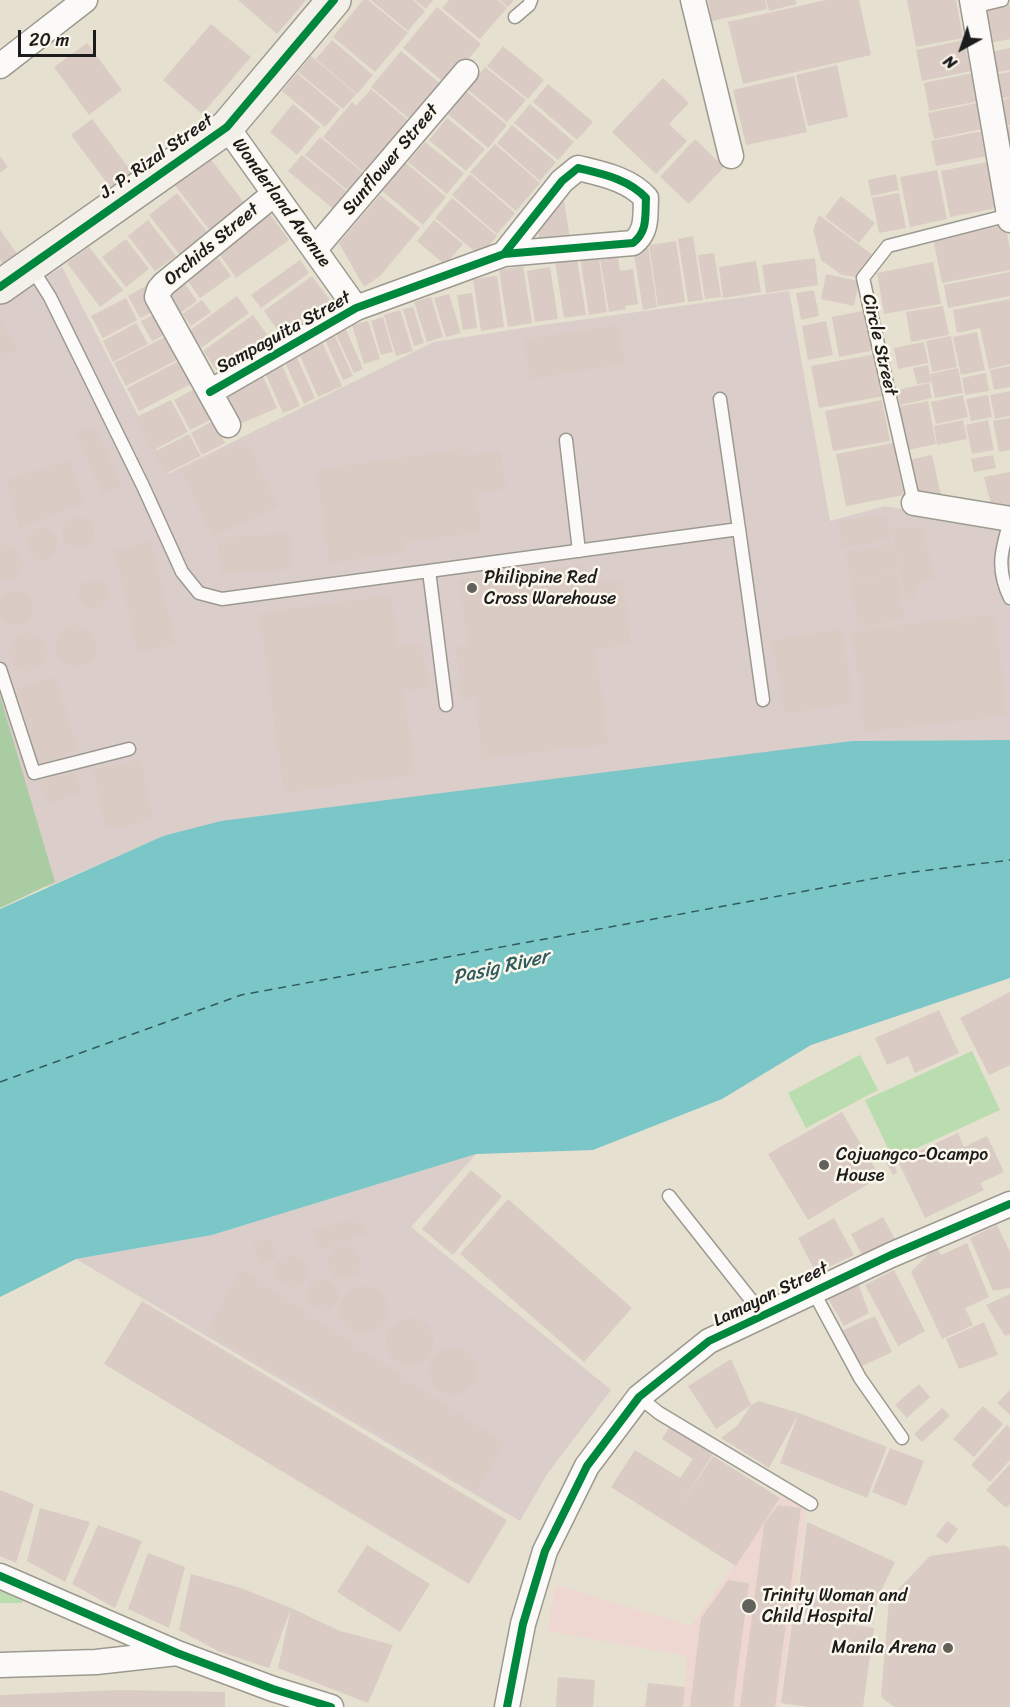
<!DOCTYPE html>
<style>
body{margin:0}
#map{position:relative;width:1010px;height:1707px;overflow:hidden;background:#e5e0cf;font-family:Sriracha,sans-serif}
canvas{display:block}
.north{position:absolute;left:932px;top:18px;width:60px;height:60px;-webkit-text-stroke:4px #fbf7ec;paint-order:stroke;rotate:220deg;font-size:16px;font-weight:700;line-height:24px;text-align:center;color:#1c1c1c}
.north::after{content:'';display:block;margin:auto;width:21px;height:27px;background:#1c1c1c;clip-path:polygon(50% 0,100% 100%,50% 72%,0 100%)}
.scale{position:absolute;left:18px;top:30px;width:78px;height:27px;box-sizing:border-box;border:3px solid #1c1c1c;border-top:0;padding-left:8px;font-size:18px;line-height:21px;white-space:nowrap;color:#1c1c1c;-webkit-text-stroke:4px #fbf7ec;paint-order:stroke}
</style>
<div id="map">
<canvas width="1010" height="1707"></canvas>
<div class="north">N</div>
<div class="scale">20 m</div>
</div>
<script>
const context = document.querySelector('canvas').getContext('2d');
context.lineJoin = 'round';
function fillPath(path, color) {
  context.fillStyle = color;
  context.fill(path, 'evenodd');
}
function strokePath(path, color, width, dash) {
  context.strokeStyle = color;
  context.lineWidth = width;
  context.lineCap = dash ? 'butt' : 'round';
  context.setLineDash(dash || []);
  context.stroke(path);
}
function write(font, color, halo, rows, align = 'center') {
  context.font = font + ' Sriracha,sans-serif';
  context.lineWidth = 5;
  context.setLineDash([]);
  context.textBaseline = 'middle';
  context.strokeStyle = halo;
  context.fillStyle = color;
  for (const [text, x, y, turn = 0] of rows) {
    context.save();
    context.translate(x, y);
    context.rotate((+turn || 0) * Math.PI / 180);
    context.textAlign = isNaN(turn) ? turn : align;
    if (halo) context.strokeText(text, 0, 0);
    context.fillText(text, 0, 0);
    context.restore();
  }
}
fillPath(new Path2D(`
 M783,1495l24,12 -28,200h-95l3,-51 -140,-25 9,-46 135,41z`), '#efd7d1');
fillPath(new Path2D(`
 M62,267l106,207 266,-132 102,-16 253,-35 41,230 55,-15 125,23v211l-158,1 -689,95 -118,52 5,-4 -50,21v-600z
 M476,1154l-65,73 200,163 -64,84 -27,47 -444,-262 136,-24z`), '#dbcdca');
fillPath(new Path2D(`
 M972,1051l28,59 -107,49 -28,-59z
 M860,1055l18,35 -72,38 -18,-35z
 M0,1582l14,4 9,17h-23z`), '#b9ddaf');
fillPath(new Path2D(`
 M0,696l55,186 -55,26z`), '#a9cca2');
fillPath(new Path2D(`
 M1010,740v238l-199,67 -89,54 -129,51 -117,4 -264,81 -136,24 -76,38v-388l163,-73 58,-15 631,-80z`), '#7bc6c7');
strokePath(new Path2D(`
 M0,1082l241,-87 657,-121 112,-14`), '#305c5f', 1.5, [8, 6]);
fillPath(new Path2D(`
 M238,0h68l-29,34z
 M363,0h5l40,33 -33,39 -42,-35z
 M371,0h42l12,11 -17,20z
 M415,0h18l-7,9z
 M449,0h49l9,8 -27,31 -38,-31z
 M500,0h14l-6,7z
 M708,0h57l2,9 -55,12z
 M766,0h30l1,4 -28,7z
 M826,0h33l12,55 -128,29 -15,-62z
 M907,0h49l7,38 -47,9z
 M1010,4v35l-25,5 -6,-34z
 M437,7l44,37 -34,41 -44,-37z
 M211,24l40,33 -49,57 -39,-34z
 M332,40l41,35 -16,19 -41,-35z
 M964,40l7,31 -49,10 -6,-31z
 M87,43l35,47 -33,25 -35,-48z
 M503,46l41,34 -16,19 -41,-33z
 M1010,48v22l-14,2 -4,-20z
 M401,51l41,34 -30,36 -41,-34z
 M311,56l45,38 -13,15 -45,-37z
 M837,65l11,52 -40,9 -12,-51z
 M485,67l41,33 -19,22 -40,-33z
 M1010,72v25l-17,3 -5,-24z
 M297,73l43,36 -15,18 -43,-36z
 M973,73l6,28 -50,10 -5,-28z
 M794,76l13,56 -61,13 -13,-55z
 M663,78l26,25 -20,21 18,17 -31,33 -44,-42z
 M548,84l45,38 -16,18 -44,-38z
 M371,89l40,34 -44,52 -44,-38 29,-35 4,4z
 M466,91l41,34 -19,23 -40,-34z
 M1010,98v27l-8,1 -5,-25z
 M977,103l5,26 -48,10 -6,-26z
 M293,104l27,23 -23,28 -27,-23z
 M530,104l44,38 -16,18 -44,-37z
 M447,118l38,31 -19,22 -37,-31z
 M92,119l42,56 -21,16 -42,-56z
 M512,125l44,37 -16,19 -43,-38z
 M1010,127v16h-1l-3,-15z
 M983,131l5,25 -52,10 -5,-25z
 M320,137l47,39 -15,18 -47,-39z
 M695,139l29,28 -35,37 -29,-27z
 M425,142l39,31 -17,21 -39,-32z
 M495,144l45,39 -24,28 -46,-39z
 M302,155l49,40 -14,17 -49,-41z
 M0,156l8,11 -8,6z
 M209,157l37,48 -35,27 -37,-48z
 M987,162l10,46 -47,9 -9,-46z
 M406,163l40,34 -23,28 -41,-34z
 M937,170l10,49 -37,8 -10,-50z
 M470,174l45,39 -18,21 -45,-39z
 M896,174l3,16 -28,6 -3,-16z
 M177,193l31,40 -28,22 -31,-40z
 M899,193l7,35 -27,5 -7,-35z
 M380,195l40,33 -39,47 -17,12 -25,-44z
 M563,195l7,44 -30,4 -3,-21z
 M841,196l34,27 -16,20 -34,-26z
 M452,198l45,38 -17,20 -45,-38z
 M270,214l19,26 -53,38 -18,-26z
 M819,215l55,41 -17,21 -15,-2 -21,-15 -8,-30z
 M148,220l28,36 -21,15 -27,-35z
 M434,220l29,24 -18,21 -28,-24z
 M1005,224l5,24v22l-68,13 -9,-45z
 M0,230l23,32 -14,10 -9,-12z
 M693,236l10,64 -15,2 -10,-63z
 M126,239l23,30 -23,18 -24,-30z
 M676,241l9,61 -27,4 -9,-61z
 M648,246l9,61 -14,3 -10,-62z
 M89,247l34,43 -23,17 -33,-44z
 M617,250l3,21 13,-2 5,35 -13,2 1,3 -17,3 -10,-60z
 M598,253l9,59 -18,3 -9,-59z
 M714,253l7,44 -16,2 -7,-44z
 M218,258l13,18 -31,22 -13,-18z
 M815,258l3,27 -52,8 -4,-28z
 M577,259l9,56 -22,3 -9,-56z
 M300,260l9,13 -48,35 -10,-13z
 M756,261l5,31 -38,6 -4,-31z
 M933,262l8,42 -57,10 -7,-41z
 M523,266l9,57 -24,4 -9,-57z
 M550,267l8,52 -23,3 -8,-51z
 M1010,272v24l-62,12 -4,-23z
 M826,274l33,7 -5,25 -33,-7z
 M312,276l18,24 -3,13 -46,22 -17,-24z
 M497,276l7,51 -23,4 -8,-52z
 M185,284l12,17 -18,13 -12,-17z
 M146,286l12,23 -18,9 -12,-22z
 M814,290l5,26 -18,4 -5,-27z
 M472,293l5,35 -14,2 -6,-35z
 M449,294l12,39 -15,4 -12,-39z
 M237,296l12,17 -48,35 -12,-17z
 M431,297l12,40 -16,5 -13,-40z
 M126,298l11,22 -34,18 -12,-22z
 M1010,299v65l-21,5 -9,-41 -23,5 -4,-23z
 M202,300l9,12 -20,14 -9,-12z
 M943,306l6,29 -38,7 -5,-30z
 M413,307l11,36 -10,3 -11,-37z
 M400,310l13,41 -17,5 -12,-41z
 M867,310l8,40 -36,7 -7,-40z
 M157,313l11,20 -16,8 -11,-20z
 M253,315l15,21 -50,36 -15,-21z
 M383,317l10,35 -12,3 -10,-34z
 M0,319l19,30 -19,12z
 M368,321l12,38 -16,5 -12,-39z
 M826,321l7,34 -25,5 -6,-34z
 M136,323l12,21 -35,18 -10,-21z
 M619,325l6,39 -95,15 -6,-40z
 M346,330l17,39 -9,4 -18,-39z
 M977,332l8,38 -24,5 -8,-38z
 M334,334l19,42 -10,4 -19,-42z
 M167,336l12,23 -53,27 -12,-23z
 M951,336l6,31 -25,5 -6,-31z
 M321,339l21,47 -24,11 -21,-48z
 M924,342l4,21 -30,6 -4,-21z
 M295,353l20,45 -11,6 -21,-46z
 M876,354l8,42 -65,12 -8,-42z
 M179,361l12,23 -52,27 -12,-23z
 M281,363l19,43 -17,7 -19,-43z
 M928,365l3,17 -14,2 -4,-16z
 M1010,366v21l-16,3 -4,-20z
 M958,368l5,25 -28,5 -5,-24z
 M986,373l3,18 -24,4 -3,-17z
 M263,376l14,32 -37,16 -14,-32z
 M929,383l3,15 -32,7 -3,-15z
 M196,388l16,31 -22,11 -16,-30z
 M1010,391v25l-15,3 -5,-24z
 M963,395l5,22 -32,7 -5,-22z
 M988,395l4,22 -21,4 -5,-22z
 M171,400l17,32 -36,19 -17,-33z
 M882,400l8,41 -57,10 -8,-40z
 M928,401l8,43 -29,6 -9,-43z
 M1010,418v32l-11,2 -6,-31z
 M963,420l4,19 -30,6 -3,-19z
 M988,420l6,30 -22,4 -6,-29z
 M213,421l12,22 -23,12 -11,-22z
 M95,425l27,61 -20,8 -26,-61z
 M189,434l12,22 -36,18 -11,-22z
 M247,440l31,67 -66,30 -31,-67z
 M893,443l11,52 -58,11 -10,-52z
 M471,448v7l30,-4 5,38 -30,4 6,39 -76,10 1,10 -78,11 -13,-94z
 M932,455l9,40 -24,4 -8,-39z
 M993,455l3,13 -22,4 -3,-13z
 M69,460l16,44 -66,24 -13,-48z
 M1010,472v42l-17,-2 -9,-35z
 M886,514l5,26 -49,8 -4,-27z
 M62 533a16 16 0 1 1 32 0a16 16 0 1 1-32 0Z
 M891,526l32,2 12,52 -14,1 -7,20 -8,1 -11,-56 3,26 -48,8 -4,-29 48,-7z
 M26 544a16 16 0 1 1 32 0a16 16 0 1 1-32 0Z
 M290,533l3,36 -73,5 -3,-36z
 M151,541l25,103 -38,9 -24,-103z
 M0,544l14,2 8,10 2,6 -4,13 -12,7 -8,-1z
 M585,564l2,18 35,-4 9,67 -35,4 12,95 -126,15 -7,-61 -13,1 -7,-52 13,-1 -9,-66z
 M897,574l8,46 -47,7 -7,-45z
 M78 594a15 15 0 1 1 30 0a15 15 0 1 1-30 0Z
 M-1 608a17 17 0 1 1 34 0a17 17 0 1 1-34 0Z
 M391,595l7,51 24,-4 7,46 -25,3 12,84 -132,18 -25,-180z
 M995,614l12,102 -143,16 -12,-102z
 M55 646a21 21 0 1 1 42 0a21 21 0 1 1-42 0Z
 M842,629l12,74 -70,11 -12,-74z
 M9 652a19 19 0 1 1 38 0a19 19 0 1 1-38 0Z
 M55,677l24,73 -41,15 -21,-77z
 M141,759l12,61 -47,10 -13,-61z
 M74,772l8,22 -37,10 -6,-23z
 M1010,992v73l-21,10 -29,-57z
 M939,1010l20,43 -44,20 -7,-17 -21,9 -12,-27z
 M842,1112l38,65 -72,43 -40,-66z
 M958,1133l6,14 23,-11 17,36 -24,11 4,7 -59,28 -27,-57z
 M891,1154l6,19 -4,2 -10,-18z
 M471,1170l31,26 -49,59 -31,-26z
 M508,1199l124,109 -48,54 -124,-108z
 M360,1216l6,18 -47,17 -7,-20z
 M883,1217l13,24 -33,16 -12,-23z
 M834,1218l20,37 -38,18 -18,-35z
 M997,1225l13,27v36l-17,3 -23,-53z
 M270,1238l6,21 -17,5 -6,-21z
 M967,1243l22,54 -24,11 8,17 -31,14 -31,-67 25,-26 5,9z
 M327 1262a17 17 0 1 1 34 0a17 17 0 1 1-34 0Z
 M275 1271a16 16 0 1 1 32 0a16 16 0 1 1-32 0Z
 M241,1269l264,175 -29,47 -270,-160z
 M894,1270l31,61 -27,15 -33,-61z
 M306 1295a16 16 0 1 1 32 0a16 16 0 1 1-32 0Z
 M858,1283l11,30 -25,13 -17,-29z
 M340 1310a24 24 0 1 1 48 0a24 24 0 1 1-48 0Z
 M1010,1294v40l-5,2 -19,-31z
 M142,1301l365,219 -38,64 -365,-220z
 M875,1316l17,36 -34,16 -17,-37z
 M386 1342a24 24 0 1 1 48 0a24 24 0 1 1-48 0Z
 M984,1322l14,33 -39,14 -13,-30z
 M429 1371a24 24 0 1 1 48 0a24 24 0 1 1-48 0Z
 M731,1359l20,46 -35,24 -28,-43z
 M919,1384l11,13 -23,21 -12,-13z
 M1010,1390v25l-13,-12z
 M759,1401l40,12 -30,55 -48,-30 16,-12 14,-21z
 M983,1406l20,18 -29,33 -21,-18z
 M942,1408l8,8 -28,26 -8,-8z
 M799,1413l88,34 -20,51 -87,-35z
 M1007,1425l3,3v32l-20,22 -19,-17z
 M670,1426l43,28 -35,55 35,-53 67,42 -44,68 -125,-79 24,-37 45,28 13,-19 -31,-20z
 M890,1448l34,13 -18,45 -34,-14z
 M1010,1464v40l-4,4 -20,-18z
 M0,1490l34,14 -18,59 -16,-7z
 M778,1505l23,3 -26,199h-35l24,-183z
 M40,1508l50,14 -25,60 -38,-21z
 M947,1521l11,8 -11,15 -11,-8z
 M807,1522l88,40 -17,35 -5,27 -77,-10z
 M98,1525l44,16 -27,67 -43,-24z
 M367,1545l63,39 -30,48 -63,-40z
 M1005,1545l5,4v158h-116l-13,-10 8,-98 41,-43z
 M148,1553l37,14 -16,61 -41,-19z
 M191,1574l50,14 50,20 -22,60 -51,-17 -39,-21z
 M728,1580l21,3 -16,124h-43l11,-89z
 M291,1608l49,23 53,14 -25,58 -90,-35z
 M793,1616l81,12 -11,79h-55l-27,-4z
 M558,1677l37,3 -2,27h-37z
 M648,1683l37,4 -2,20h-38z
 M120,1690l105,2v15h-225v-12z`), '#daccc4');
const lane = new Path2D(`
 M973,7l29,-7
 M515,17l14,-12 2,-5
 M31,267l19,30 93,189 39,86 17,21 23,6 517,-70 24,171
 M720,399l19,130
 M566,440l13,111
 M914,503l-51,-225 25,-32 121,-31
 M1010,521c-9,30 -14,48 0,77
 M429,571l17,134
 M0,669l34,104 95,-24
 M669,1196l94,119
 M813,1291l47,87 42,60
 M639,1397l20,16 152,91`);
const street = new Path2D(`
 M693,0l38,156
 M972,0l38,220
 M0,66l85,-66
 M227,127l129,181
 M315,249l151,-177
 M210,392l146,-84 148,-54 129,-11c15,-12 12,-27 13,-45 -17,-19 -44,-24 -68,-30l-16,13 -58,73
 M228,425l-71,-128 2,-7 5,-6 110,-90
 M914,503l96,16
 M0,1576l177,77 96,36 58,18
 M0,1665l96,-3 81,-9
 M507,1707l16,-83 22,-73 42,-85 52,-69 70,-56 182,-86 119,-51`);
const secondary = new Path2D(`
 M0,287l227,-160 107,-127`);
strokePath(lane, '#9c9a90', 15);
strokePath(street, '#9c9a90', 27);
strokePath(secondary, '#9c9a90', 36);
strokePath(lane, '#fbfaf8', 12);
strokePath(street, '#fbfaf8', 24);
strokePath(secondary, '#f3f0e9', 33);
strokePath(new Path2D(`
 M0,287l227,-160 107,-127
 M210,392l146,-84 148,-54 129,-11c15,-12 12,-27 13,-45 -17,-19 -44,-24 -68,-30l-16,13 -58,73
 M0,1576l177,77 96,36 58,18
 M507,1707l16,-83 22,-73 42,-85 52,-69 70,-56 182,-86 119,-51`), '#00873e', 8);
for (const [x, y, r, color] of [
 [472,588,6,"#62615b"],
 [824,1165,6,"#62615b"],
 [749,1606,8,"#62615b"],
 [948,1648,6,"#62615b"]
]) {
  const dot = new Path2D();
  dot.arc(x, y, r, 0, 2 * Math.PI);
  context.fillStyle = color;
  context.fill(dot);
  strokePath(dot, '#fbf7ec', 2);
}
write('18px', '#1c1c1c', '#fbf7ec', [
 ["J. P. Rizal Street",157,157,-35],
 ["Sunflower Street",391,160,-50],
 ["Wonderland Avenue",281,203,54],
 ["Orchids Street",212,245,-40],
 ["Sampaguita Street",284,333,-29],
 ["Circle Street",879,345,77],
 ["Lamayan Street",771,1295,-26]
]);
write('18px', '#1c1c1c', '#fbf7ec', [
 ["Philippine Red",484,578],
 ["Cross Warehouse",484,599],
 ["Cojuangco-Ocampo",836,1155],
 ["House",836,1176],
 ["Trinity Woman and",762,1596],
 ["Child Hospital",762,1617],
 ["Manila Arena",936,1648,"right"]
], 'left');
write('italic 20px', '#305c5f', '#fbf7ec', [
 ["Pasig River",501,968,-13]
]);
</script>
